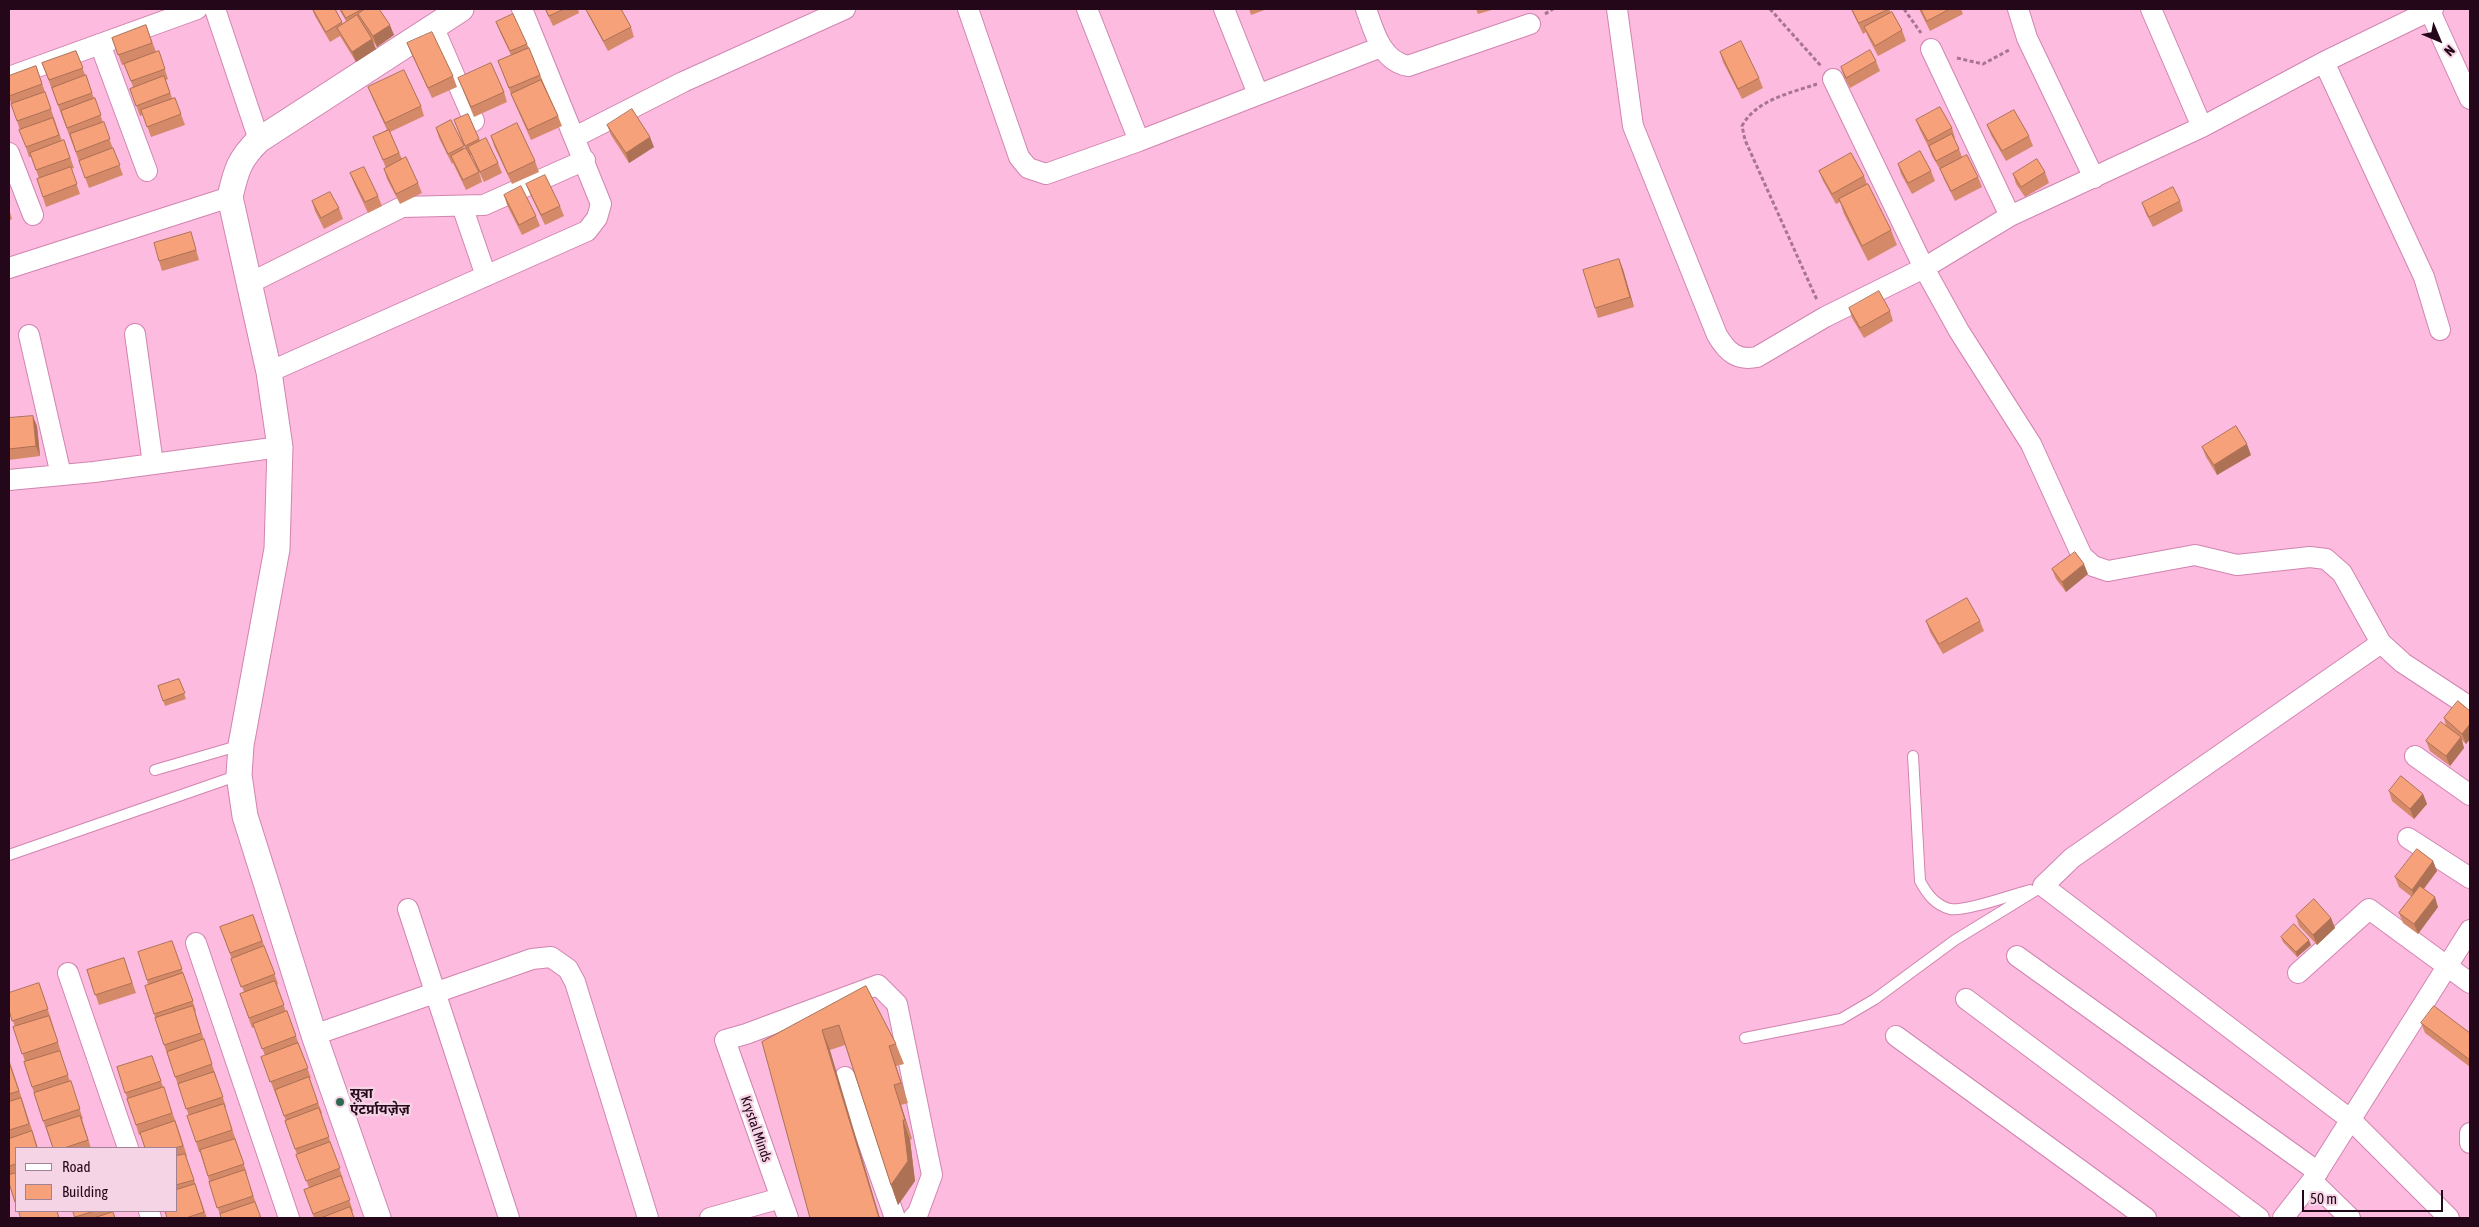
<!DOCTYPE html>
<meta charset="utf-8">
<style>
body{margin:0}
#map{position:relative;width:2479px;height:1227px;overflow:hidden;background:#fdbbdf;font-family:"Asap Condensed",sans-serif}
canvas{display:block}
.frame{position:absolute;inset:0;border:10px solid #24081a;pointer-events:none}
.legend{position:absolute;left:15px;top:1147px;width:162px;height:65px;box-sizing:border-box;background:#f5d4e5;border:1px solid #a18294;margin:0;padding:6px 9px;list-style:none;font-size:15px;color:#24081a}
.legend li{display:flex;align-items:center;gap:10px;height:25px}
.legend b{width:25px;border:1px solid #a18294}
.north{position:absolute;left:2414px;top:15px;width:50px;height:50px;-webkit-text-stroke:4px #f5d4e5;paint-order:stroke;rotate:135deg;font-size:14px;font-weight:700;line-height:20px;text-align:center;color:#24081a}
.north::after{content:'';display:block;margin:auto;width:18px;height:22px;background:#24081a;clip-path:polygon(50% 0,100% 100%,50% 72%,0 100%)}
.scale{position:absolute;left:2302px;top:1190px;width:141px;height:22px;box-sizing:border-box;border:2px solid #24081a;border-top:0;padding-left:6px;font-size:15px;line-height:18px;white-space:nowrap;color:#24081a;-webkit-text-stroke:4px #f5d4e5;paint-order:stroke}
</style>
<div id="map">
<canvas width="2479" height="1227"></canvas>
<div class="frame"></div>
<ul class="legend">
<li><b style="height:6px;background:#fff"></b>Road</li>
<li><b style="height:14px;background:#f7a17a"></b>Building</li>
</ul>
<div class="north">N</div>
<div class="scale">50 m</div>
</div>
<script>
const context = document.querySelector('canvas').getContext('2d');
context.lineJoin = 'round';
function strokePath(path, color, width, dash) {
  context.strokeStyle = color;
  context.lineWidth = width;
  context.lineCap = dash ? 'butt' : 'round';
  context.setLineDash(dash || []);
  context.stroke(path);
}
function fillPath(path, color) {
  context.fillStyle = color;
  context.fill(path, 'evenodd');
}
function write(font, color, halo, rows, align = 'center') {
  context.font = font + ' "Asap Condensed","Noto Sans Devanagari",sans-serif';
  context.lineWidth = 4.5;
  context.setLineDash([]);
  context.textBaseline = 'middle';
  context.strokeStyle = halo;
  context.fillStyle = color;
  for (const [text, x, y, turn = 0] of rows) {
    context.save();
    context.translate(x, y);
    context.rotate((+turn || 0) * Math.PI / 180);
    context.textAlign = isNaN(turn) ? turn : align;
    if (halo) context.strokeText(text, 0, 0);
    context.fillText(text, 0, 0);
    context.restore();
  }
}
const service = new Path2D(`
 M1913,756l7,125c7,13 15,24 30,28 15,3 64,-15 80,-19
 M155,770l86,-25
 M9,855l230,-80
 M1745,1038l96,-19 34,-20 80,-59 88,-54`);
const minor = new Path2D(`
 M215,9l44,131
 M968,9l51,148 9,11 18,6 93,-33 242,-94
 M1087,9l52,132
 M1224,9l34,85
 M1366,9c8,22 15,52 42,57l122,-42
 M1617,9l16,117 84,209c10,17 20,26 40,22l68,-40 99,-49 86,-52 192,-89 122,-65 109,-53
 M2018,9l9,29 67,140
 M2151,9l51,118
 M2429,9l41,90
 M433,26l41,95
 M100,44l47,127
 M1931,49l79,167
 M2324,62l100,215 16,53
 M9,77l188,-68
 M1833,79l91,189 35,63 72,113 51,112 11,10 15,5 87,-16 42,10 73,-8 16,2 16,14 39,70 22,20 67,44
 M575,137l108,-55 162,-73
 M9,153l24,62
 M462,206l24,70
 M9,268l221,-71
 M250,283l152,-76 82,-2 101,-45
 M135,334l18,130
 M29,335l32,140
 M269,372l318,-141 10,-13 4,-14 -79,-195
 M9,480l85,-8 186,-25
 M2381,643l-309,215 -29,28 308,234 98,98
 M2415,756l55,39
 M2408,838l62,40
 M408,909l101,309
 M196,943l93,275
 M2017,956l301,216
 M68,973l60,175
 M2298,973l71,-64 101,74
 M1966,999l293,219
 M314,1035l218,-76 19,-2 17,12 7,13 73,236
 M1896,1036l250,182
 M845,1077l50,141
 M2470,1133v10
 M2312,1181l38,37
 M149,1211l2,7
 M710,1218l71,-20
 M788,1218l-63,-178 21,-6 132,-49 19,19 35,171 -14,38 -5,5
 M2283,1218l29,-37 158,-251`);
const tertiary = new Path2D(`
 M378,1218l-64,-183 -69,-219 -6,-41 2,-30 36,-196 3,-102 -11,-75 -39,-175c6,-26 9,-38 29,-57l202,-131`);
strokePath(service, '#d184b0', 12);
strokePath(minor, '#d184b0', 22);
strokePath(tertiary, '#d184b0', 27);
strokePath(new Path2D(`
 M1770,9l51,57
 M1904,9l17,24
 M1545,14l8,-5
 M1957,58l26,6 28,-15
 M1817,84c-27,9 -61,16 -75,42l3,14 72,160`), '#a77491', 3, [4, 2.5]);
strokePath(service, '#fff', 10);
strokePath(minor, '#fff', 20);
strokePath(tertiary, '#fff', 25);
fillPath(new Path2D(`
 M312,9h23l8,15 3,-3 -7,-12h40l15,26 -17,12 -5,-7 4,9 -20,13 -16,-26 -10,6 -15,-26z
 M545,9h33l1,4 -26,13z
 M586,9h35l10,18 3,10 -26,14 -19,-35z
 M1249,9h18l-16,6z
 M1476,9h19l-17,5z
 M1851,9h38l2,4 11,17 4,11 -28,15 -10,-19 -2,-5 -3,2z
 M1919,9h42l2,5 -33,17z
 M496,22l31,22 2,4 15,36 14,32 4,10 -31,14 -16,-36 -17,-43 13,-6 -11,-23z
 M146,25l10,27 6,9 6,18 -2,1 6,18h3l10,27 -34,12 -8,-22 -3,1 -10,-27 3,-2 -8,-23 -3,1 -10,-27z
 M407,43l46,33 4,11 -25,11 -21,-45z
 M76,51l47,124 -34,13 -47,-125z
 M1720,52l39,26 4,10 -21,11 -19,-37z
 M1876,61l4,10 -30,17 -6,-11 -3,-10z
 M36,66l26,75 2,-1 10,28 -3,1 9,25 -34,13 -9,-28 2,-1 -8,-21h-2l-20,-60v-21z
 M458,78l46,14 3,10 -33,15z
 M368,87l53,19 3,10 -34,16 12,27 16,24 4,10 -22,11 -13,-25 -3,-10 2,-1 -13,-31 14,-7 -15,-33z
 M468,114l12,27 18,22 4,10 -18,9 -13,-27h-1l9,17 3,10 -16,8 -13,-27 -1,1 -13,-26 -3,-10 15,-8 13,29 1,-1 -11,-28z
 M1916,120l36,8 3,10 -1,1 5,10 3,8 16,20 4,10 -27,14 -11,-22 -3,-8 -9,-15 -3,-8 -9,-18z
 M607,125l47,22 -25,16 -18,-28z
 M1987,125l42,11 4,10 -27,15 -15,-26z
 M491,136l44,25 4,11 -27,12 -18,-38z
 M1898,164l33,7 4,10 -23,13 -11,-20z
 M1819,171l45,5 3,8 24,46 6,15 -29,16 -24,-47 -4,-12 -4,2 -13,-23z
 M2045,172l4,11 -24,14 -9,-13 -3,-10z
 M350,173l28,23 4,10 -14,7 -14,-30z
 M526,184l34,22 4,10 -19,9 -15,-31z
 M504,195l32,21 4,10 -18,9 -15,-30z
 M312,201l27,7 4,11 -19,10 -9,-18z
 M2180,201l3,10 -30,16 -7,-13 -4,-11z
 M9,209l3,10 -3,2z
 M194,242l5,18 -37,11 -3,-10z
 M1619,259l15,48 -36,11 -3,-10z
 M1849,308l41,3 3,10 -29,17 -12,-20z
 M9,418l28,8 3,30 -31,4z
 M2202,447l49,8 -34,20 -11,-18z
 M2052,569l36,5 -22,18 -10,-13z
 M1926,621h54l4,10 -41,23 -13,-22z
 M179,679l7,20 -21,7 -7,-20z
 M2470,711v28l-4,5 -4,-4 2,8 -14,18 -20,-15 -4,-10 20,-15 -2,-8z
 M2389,791l34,3 4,10 -13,15 -22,-18z
 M2433,861l4,10 -13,18 14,18 -20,27 -15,-11 -4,-10 13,-16 -13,-10 -4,-10z
 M253,915l25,69 -1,1 9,27 1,-1 24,67 -2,1 13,34 -1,1 22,65h-1l11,32h-1l2,7h-40l-10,-28 5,-2 -24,-67h1l-25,-64 4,-1 -10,-29 -3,1 -12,-34 4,-2 -24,-65z
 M2296,916l35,2 4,10 -18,17 -18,-19z
 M2281,937l30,8 -14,12 -14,-15z
 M172,941l24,70 -1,1 31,95h-1l22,67h-1l15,44h-40l-21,-66h-1l-3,-10 -7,-26 -25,-71 -19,-59 3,-1 -1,-5z
 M124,958l12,35 -37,12 -12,-35z
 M39,983l12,36 10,33h-1l23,67h-1l9,29h-38l-6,-17 -4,-10 -19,-59h1l-10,-35 -6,-17z
 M866,986l30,58 8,20 -8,2 12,37 -7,2 11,34 -2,1 5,41 -17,24 -7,-20 -46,-140 -15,5 -68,-8z
 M2421,1023l49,10v34l-45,-34z
 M152,1056l27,75 8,25h-1l21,62h-40l9,-7v-63h-31l-4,-14 -2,1 -3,-10 -19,-58z
 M9,1059l29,89h-22v58l-7,-23z
 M73,1211h39l3,7h-39z`), '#d48a69');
fillPath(new Path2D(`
 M390,25l4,10 -17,12 -4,-11z
 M372,39l4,10 -20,13 -4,-10z
 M650,137l4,10 -25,16 -3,-10z
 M1619,259l4,10 11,38 -4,-10z
 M33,416l4,10 3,30 -4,-10z
 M2247,444l4,11 -34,20 -3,-10z
 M2084,564l4,10 -22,18 -4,-10z
 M2470,724v15l-4,5 -4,-10z
 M2461,737l3,11 -14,18 -4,-10z
 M2423,794l4,10 -13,15 -4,-10z
 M2433,861l4,10 -22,29 -3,-10z
 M2435,897l3,10 -20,27 -4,-10z
 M2331,918l4,10 -18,17 -4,-10z
 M2309,940l2,5 -14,12 -1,-5z
 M822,1030l8,20 50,168h-1z
 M889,1046l7,20 12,37 -7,-20z
 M894,1085l7,20 11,34 -7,-19z
 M903,1120l7,20 5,41 -17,24 -7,-20z`), '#ad7155');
const building = new Path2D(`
 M313,9h22l7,13 -16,10z
 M341,9h21l-16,9z
 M365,9h14l11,16 -17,11 -15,-22z
 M546,9h18l-15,7z
 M586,9h35l10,18 -27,14z
 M1852,9h37l-30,14z
 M1921,9h29l-23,12z
 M1892,12l10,18 -27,16 -11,-19z
 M513,14l14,30 -17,7 -14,-29z
 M357,15l15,24 -20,13 -15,-24z
 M146,25l6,18 -34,12 -6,-17z
 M432,32l21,44 -25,12 -21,-45z
 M1741,41l18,37 -21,11 -18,-37z
 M529,48l11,27 -31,13 -11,-27z
 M1870,50l6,11 -30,17 -5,-11z
 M76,51l7,17 -34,12 -7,-17z
 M159,51l6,18 -34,12 -7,-17z
 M491,63l13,29 -33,15 -13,-29z
 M36,66l6,18 -33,12v-20z
 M404,70l17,36 -36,17 -17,-36z
 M86,75l6,18 -34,12 -6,-17z
 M164,76l6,17 -34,13 -6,-17z
 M541,80l17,36 -30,14 -17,-36z
 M45,92l6,17 -34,12 -6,-17z
 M95,98l6,17 -34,13 -6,-17z
 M175,98l6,16 -34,13 -6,-17z
 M1940,107l12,21 -24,13 -12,-21z
 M632,109l18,28 -24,16 -19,-28z
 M2014,110l15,26 -27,15 -15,-26z
 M468,114l11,25 -14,7 -11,-26z
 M53,118l6,17 -33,12 -7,-17z
 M451,120l13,26 -16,8 -12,-26z
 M104,122l6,17 -34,13 -6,-18z
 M517,123l18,38 -27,13 -17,-38z
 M389,130l10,23 -16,7 -10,-23z
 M1952,134l7,15 -23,12 -7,-15z
 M486,138l12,25 -18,9 -12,-25z
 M64,140l6,18 -34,12 -6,-17z
 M113,148l7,17 -35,13 -6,-17z
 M466,148l13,24 -16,8 -12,-24z
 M1920,151l11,20 -23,12 -10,-19z
 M1851,153l13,23 -32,18 -13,-23z
 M1967,155l11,22 -27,14 -11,-22z
 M406,157l12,26 -22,11 -12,-25z
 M2037,159l8,13 -24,15 -8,-13z
 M71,167l6,17 -34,13 -6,-18z
 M364,167l14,29 -13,6 -15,-29z
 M545,175l15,31 -19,9 -15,-31z
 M1868,184l23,46 -29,16 -23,-47z
 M521,186l15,30 -17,9 -15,-30z
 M2173,187l7,14 -31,16 -7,-14z
 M330,192l9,16 -18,10 -9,-17z
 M191,232l5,18 -37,11 -5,-18z
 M1619,259l11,38 -35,11 -12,-38z
 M1879,291l11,20 -30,17 -11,-20z
 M33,416l3,30 -27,3v-31z
 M2236,426l11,18 -33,21 -12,-18z
 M2075,552l9,12 -22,18 -10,-13z
 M1967,598l13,23 -41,23 -13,-23z
 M179,679l6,14 -22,8 -5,-15z
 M2458,701l12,10v13l-8,10 -18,-16z
 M2441,722l20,15 -15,19 -20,-15z
 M2401,776l22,18 -13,15 -21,-18z
 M2417,849l16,12 -21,29 -17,-13z
 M2420,886l15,11 -21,27 -15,-11z
 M2314,899l17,19 -18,17 -17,-19z
 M253,915l9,26 -32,12 -10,-26z
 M2294,924l15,16 -13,12 -15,-15z
 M172,941l10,28 -35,11 -9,-28z
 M264,946l11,28 -34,13 -10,-28z
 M124,958l8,25 -37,12 -8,-25z
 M183,973l10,28 -39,13 -9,-28z
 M275,981l9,24 -35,13 -9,-24z
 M39,983l9,26 -36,12 -3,-11v-17z
 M866,986l30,58 -7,2 12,37 -7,2 11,35h-2l5,41 -17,24 -52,-160 -17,5 57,188h-69l-48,-176z
 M193,1006l8,27 -37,12 -9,-27z
 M2434,1006l36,27v27l-49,-37z
 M287,1011l9,25 -34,13 -9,-25z
 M49,1016l9,26 -36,12 -9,-27z
 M204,1039l8,25 -37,13 -8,-25z
 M298,1043l10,25 -38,14 -9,-25z
 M60,1051l8,24 -36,12 -8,-25z
 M152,1056l9,25 -36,12 -8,-26z
 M9,1065h1l9,26 -10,3z
 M214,1072l9,25 -37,12 -8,-25z
 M309,1077l9,26 -34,13 -9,-26z
 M71,1081l9,28 -37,12 -9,-28z
 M164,1087l8,26 -36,12 -9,-26z
 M21,1098l8,26 -20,6v-28z
 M224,1104l8,26 -36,12 -9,-26z
 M319,1108l10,29 -34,12 -10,-28z
 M80,1116l8,24 -24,8h-11l-7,-21z
 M175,1121l8,25 -9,2h-29l-5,-15z
 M32,1131l5,17h-21v16l-7,2v-27z
 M235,1139l9,25 -36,12 -8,-26z
 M330,1142l10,26 -34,13 -10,-26z
 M185,1154l9,26 -18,5v-29z
 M245,1170l8,26 -36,12 -8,-26z
 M16,1173v28l-1,1 -6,-19v-8z
 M341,1176l9,24 -37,14 -9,-24z
 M195,1184l9,28 -18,6h-19l-2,-7h11v-21z
 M255,1202l6,16h-40l-1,-4z
 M350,1207l4,11h-33z
 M19,1211h38l2,7h-38z
 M73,1211h22l-20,6z
 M113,1212l2,6h-21z`);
fillPath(building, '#f7a17a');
strokePath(building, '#ad7155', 1);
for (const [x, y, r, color] of [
 [340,1102,5,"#2e6851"]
]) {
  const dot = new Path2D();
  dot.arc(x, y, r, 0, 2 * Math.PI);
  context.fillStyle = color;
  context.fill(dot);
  strokePath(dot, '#f5d4e5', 2);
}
write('bold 14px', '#24081a', '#f5d4e5', [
 ["सूत्रा",350,1094],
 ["एंटर्प्रायज़ेज़",350,1110]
], 'left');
write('14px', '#24081a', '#f5d4e5', [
 ["Krystal Minds",756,1129,71]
]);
</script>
